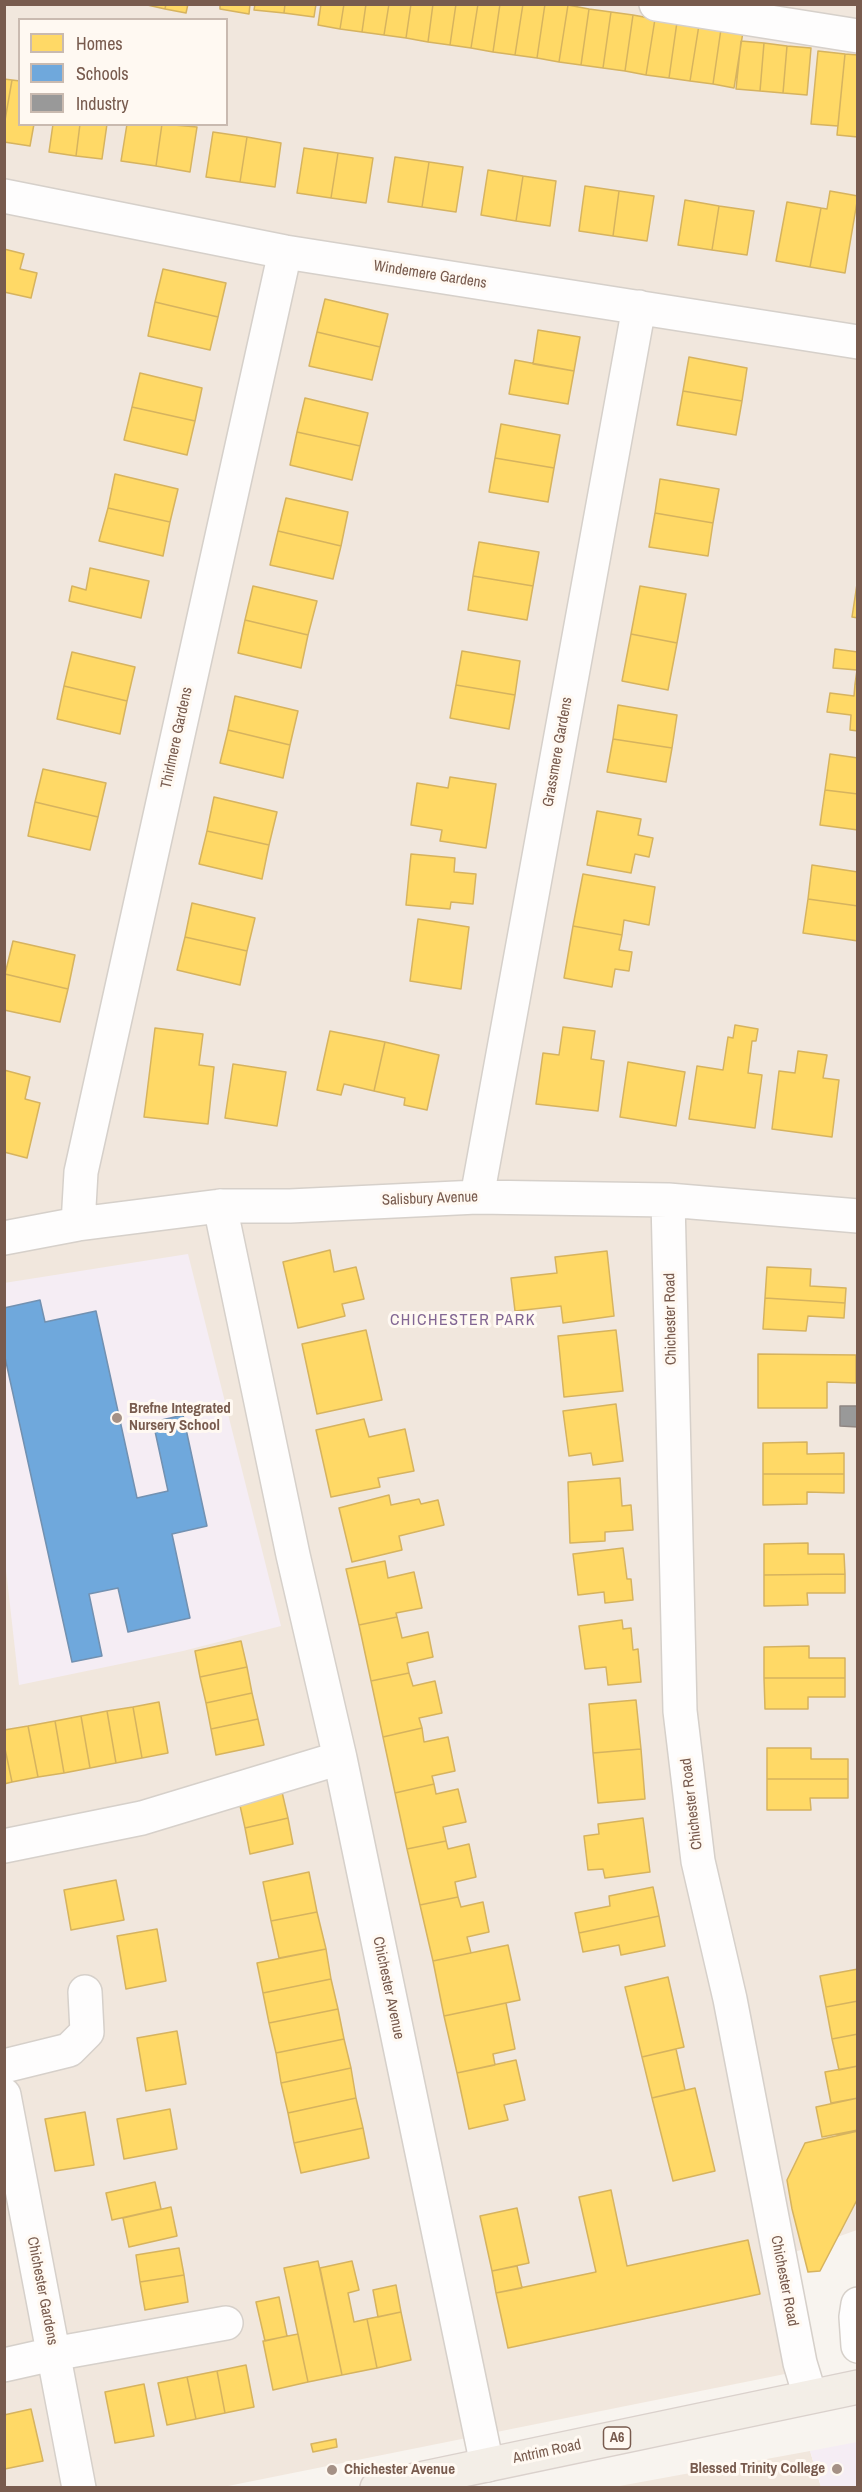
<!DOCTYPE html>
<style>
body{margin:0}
#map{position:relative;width:862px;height:2492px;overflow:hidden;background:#f8f4ef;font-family:"Archivo Narrow",sans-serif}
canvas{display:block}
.frame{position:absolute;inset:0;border:6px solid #785b4e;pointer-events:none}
.legend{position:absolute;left:18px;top:18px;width:210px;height:108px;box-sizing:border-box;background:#fff9f2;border:2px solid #c9bab0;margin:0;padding:8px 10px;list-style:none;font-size:18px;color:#785b4e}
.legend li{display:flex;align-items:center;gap:12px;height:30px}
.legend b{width:30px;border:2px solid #c9bab0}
</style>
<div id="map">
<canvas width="862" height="2492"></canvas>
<div class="frame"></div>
<ul class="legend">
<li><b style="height:16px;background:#ffd966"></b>Homes</li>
<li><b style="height:16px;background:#6fa8dc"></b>Schools</li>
<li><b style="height:16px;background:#999"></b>Industry</li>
</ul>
</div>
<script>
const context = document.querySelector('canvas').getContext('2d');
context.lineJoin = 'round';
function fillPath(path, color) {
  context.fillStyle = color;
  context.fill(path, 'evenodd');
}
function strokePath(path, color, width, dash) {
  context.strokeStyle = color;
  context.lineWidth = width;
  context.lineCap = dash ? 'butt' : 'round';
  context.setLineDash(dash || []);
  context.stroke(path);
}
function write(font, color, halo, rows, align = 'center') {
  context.font = font + ' "Archivo Narrow",sans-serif';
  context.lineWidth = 6;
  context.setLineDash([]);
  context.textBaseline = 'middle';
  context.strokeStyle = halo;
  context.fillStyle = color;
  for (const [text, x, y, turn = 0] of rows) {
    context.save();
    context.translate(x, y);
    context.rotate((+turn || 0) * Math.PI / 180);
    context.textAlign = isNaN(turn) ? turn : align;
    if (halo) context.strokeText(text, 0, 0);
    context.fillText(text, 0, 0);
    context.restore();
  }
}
fillPath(new Path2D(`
 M5,5h852v2225l-93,33 26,110 -567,114 -218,1zM20,20h206v104h-206z
 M810,2451l11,36h-207z`), '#f1e7dd');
fillPath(new Path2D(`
 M188,1254l93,372 -98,25 -164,34 -15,-133v-269z
 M857,2442v45h-36l-11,-36z`), '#f5edf4');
const homes = new Path2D(`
 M143,4h23l-1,5z
 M166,4h22l-2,9 -21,-4z
 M220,4h30l-1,10 -29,-5z
 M255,4h30l-1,9 -30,-3z
 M285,4h31l-2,13 -30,-4z
 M321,4h23l-4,25 -22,-4z
 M344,4h22l-4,28 -22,-3z
 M366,4h23l-5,31 -22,-3z
 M389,4h22l-5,34 -22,-3z
 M411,4h22l-5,38 -22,-4z
 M433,4h23l-6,41 -22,-3z
 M456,4h22l-7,44 -21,-3z
 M478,4h22l-7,48 -22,-4z
 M500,4h23l-8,51 -22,-3z
 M523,4h22l-8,54 -22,-3z
 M545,4l23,1 -9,57 -22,-4z
 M568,5l21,4 -8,56 -22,-3z
 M589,9l22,3 -8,56 -22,-3z
 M611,12l22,3 -8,56 -22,-3z
 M633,15l22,4 -9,56 -21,-4z
 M655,19l22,3 -8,56 -23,-3z
 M677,22l22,3 -9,56 -21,-3z
 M699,25l22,4 -8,55 -23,-3z
 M721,29l22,3 -9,56 -21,-4z
 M741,41l23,2 -4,48 -24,-2z
 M764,43l23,3 -4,47 -23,-2z
 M787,46l24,2 -4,47 -24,-2z
 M818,51l27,3 -7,72 -27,-2z
 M845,54l13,1v82l-21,-2z
 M4,79l8,1 -8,46z
 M12,80l8,1v43h14l-4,22 -26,-4v-16z
 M53,124h27l-4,32 -27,-4z
 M80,124h27l-5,35 -26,-3z
 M127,124h35l-6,42 -35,-5z
 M162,124l35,3 -7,45 -34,-6z
 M213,132l34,5 -7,45 -34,-5z
 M247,137l34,6 -6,44 -35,-5z
 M304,148l34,5 -7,45 -34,-5z
 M338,153l35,5 -7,45 -35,-5z
 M395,157l34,5 -7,45 -34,-5z
 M429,162l34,5 -7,45 -34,-5z
 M488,170l35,6 -7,45 -35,-6z
 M523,176l33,5 -6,45 -34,-5z
 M585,186l34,5 -6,45 -34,-5z
 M619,191l35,5 -7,45 -34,-5z
 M830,191l28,5 -13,77 -35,-6 11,-59 6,1z
 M685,200l34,6 -7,44 -34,-5z
 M787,202l34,6 -11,59 -34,-6z
 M719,206l35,5 -7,44 -35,-5z
 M4,249l20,5 -4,15 17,4 -6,25 -27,-6z
 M163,269l63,14 -8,34 -63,-15z
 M325,299l63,15 -8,33 -63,-15z
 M155,302l63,15 -8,33 -62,-14z
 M538,330l42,7 -6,34 -41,-7z
 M317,332l63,15 -8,33 -63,-14z
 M689,357l58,11 -5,33 -59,-10z
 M515,360l59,11 -6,33 -59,-10z
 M140,373l62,15 -7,33 -63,-14z
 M683,391l59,10 -6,34 -59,-10z
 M305,398l63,15 -8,33 -63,-14z
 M132,407l63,14 -8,34 -63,-15z
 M501,424l59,11 -6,33 -59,-10z
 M297,432l63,14 -8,34 -62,-15z
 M495,458l59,10 -6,34 -59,-10z
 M115,474l63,15 -8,33 -62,-14z
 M660,479l59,10 -6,34 -58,-10z
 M286,498l62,14 -7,34 -63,-15z
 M108,508l62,14 -7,34 -64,-15z
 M655,513l58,10 -5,33 -59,-9z
 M278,531l63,15 -8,33 -63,-14z
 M479,542l60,10 -6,34 -60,-10z
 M90,568l59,13 -8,37 -72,-17 3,-15 14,4z
 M473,576l60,10 -6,34 -59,-10z
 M857,584h1v34l-6,-1z
 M253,586l64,15 -9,34 -63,-15z
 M640,586l46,8 -9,49 -46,-9z
 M245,620l63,15 -7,33 -63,-15z
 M631,634l46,9 -9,47 -46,-9z
 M835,649l23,3v32h-3l2,-14 -24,-2z
 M462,651l58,10 -5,34 -59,-10z
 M72,652l63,15 -8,34 -63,-15z
 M855,684h3v47l-8,-1 1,-15 -24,-3 3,-19 24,3z
 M456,685l59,10 -6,34 -59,-11z
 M64,686l63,15 -7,33 -63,-15z
 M235,696l63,15 -8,34 -62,-15z
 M618,705l59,10 -5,33 -59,-9z
 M228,730l62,15 -7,33 -63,-15z
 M613,739l59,9 -6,34 -59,-10z
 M830,754l28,4v36l-33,-4z
 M43,769l63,14 -8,34 -63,-15z
 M450,777l46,7 -10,64 -46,-7 2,-11 -31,-5 6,-42 31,5z
 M825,790l33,4v36l-38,-5z
 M214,797l63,15 -8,33 -62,-14z
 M35,802l63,15 -8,33 -62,-14z
 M597,811l44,8 -3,16 15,3 -4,19 -14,-3 -4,19 -44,-8z
 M207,831l62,14 -7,34 -63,-15z
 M411,854l44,4 -1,14 22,2 -3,30 -22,-2 -1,7 -44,-4z
 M812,865l46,7v34l-50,-7z
 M583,874l72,13 -6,38 -25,-5 -2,15 -49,-9z
 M808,899l50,7v35l-55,-8z
 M192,903l63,15 -8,33 -62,-14z
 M418,919l51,8 -8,62 -51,-8z
 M573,926l49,9 -3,15 13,2 -3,19 -14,-2 -3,18 -48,-9z
 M185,937l62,14 -7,34 -63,-15z
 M13,941l62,14 -7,34 -63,-15z
 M5,974l63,15 -8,33 -56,-12z
 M735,1025l23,4 -2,12h-4l-4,32 14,2 -7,53 -66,-9 8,-53 26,4 5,-33 5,1z
 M563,1027l32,4 -4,28 13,2 -6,50 -62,-7 7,-51 16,2z
 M155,1028l48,6 -4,31 15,2 -6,57 -64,-7z
 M330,1031l55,11 -11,49 -30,-7 -3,11 -24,-5z
 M385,1042l54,13 -12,55 -23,-5 1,-7 -31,-7z
 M798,1051l29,4 -4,23 16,2 -7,57 -60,-8 7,-58 16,2z
 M628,1062l57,10 -9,54 -56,-9z
 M233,1064l53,8 -9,54 -52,-8z
 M4,1070l26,7 -5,22 15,4 -13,55 -23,-6z
 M330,1250l4,22 22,-5 8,32 -22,5 3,12 -47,12 -15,-66z
 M607,1251l7,65 -51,7 -2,-17 -46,5 -4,-33 46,-5 -2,-16z
 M767,1267l44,2 -1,17 36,2 -1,15 -80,-5z
 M765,1298l80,5 -1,15 -36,-2 -2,15 -43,-2z
 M366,1330l16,70 -65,14 -15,-70z
 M616,1330l7,61 -59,6 -6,-61z
 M758,1354l98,1v28l-29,-1v26h-69z
 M616,1404l7,57 -30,4 -2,-12 -22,3 -6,-45z
 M364,1419l5,18 36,-8 9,42 -36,7 2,9 -49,10 -15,-67z
 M807,1442v12l37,-1v21h-81v-31z
 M763,1474h81v19l-37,-1v12l-44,1z
 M620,1478l2,28 9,-1 2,25 -28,2v9l-35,2 -2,-61z
 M389,1495l2,10 28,-6 2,5 17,-4 6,25 -45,11 3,14 -50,12 -13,-54z
 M808,1543v11h36l1,20 -81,1v-31z
 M623,1548l4,31h4l2,21 -28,3 -1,-11 -26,3 -5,-41z
 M385,1561l3,17 26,-6 8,36 -26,5 1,4 -38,8 -13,-56z
 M845,1574v19h-38l1,12 -44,1v-31z
 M397,1617l5,21 26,-6 5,25 -26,6 2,10 -38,8 -12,-56z
 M622,1620l1,9 8,-1 2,22 5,-1 3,33 -33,3 -2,-18 -21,2 -6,-43z
 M241,1641l6,26 -47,10 -5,-26z
 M809,1646v12h36v20h-81v-31z
 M247,1667l5,26 -46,10 -6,-26z
 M409,1673l4,13 22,-5 7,32 -23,5 3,10 -39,9 -12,-56z
 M764,1678h81v19h-37v12h-43z
 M252,1693l6,26 -47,10 -5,-26z
 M636,1700l5,49 -48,4 -4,-49z
 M159,1702l9,51 -26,5 -9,-51z
 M133,1707l9,51 -26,5 -9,-52z
 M107,1711l9,52 -26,5 -9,-52z
 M81,1716l9,52 -26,5 -9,-52z
 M258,1719l6,26 -48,10 -5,-26z
 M55,1721l9,52 -26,4 -10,-51z
 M28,1726l10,51 -26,5 -8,-38v-14z
 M422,1728l2,14 24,-5 7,34 -23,5 2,8 -39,9 -12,-56z
 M4,1744l8,38 -8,2z
 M767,1748h44v11h37v20h-81z
 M641,1749l4,50 -47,4 -5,-50z
 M767,1779h81v19h-38l1,12h-44z
 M434,1784l2,10 22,-5 8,33 -23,5 3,14 -39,8 -12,-56z
 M282,1792l6,26 -43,10 -6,-27z
 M288,1818l5,26 -43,10 -5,-26z
 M643,1818l7,54 -45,6 -2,-9 -15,1 -4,-34 15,-2 -1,-10z
 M446,1841l2,8 21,-5 7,33 -21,5 3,15 -38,8 -13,-56z
 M309,1872l8,40 -46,9 -8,-39z
 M116,1880l8,40 -53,10 -7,-40z
 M653,1887l6,29 -80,17 -4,-20 35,-7 -1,-10z
 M458,1897l3,10 22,-5 6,30 -22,5 4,16 -38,8 -13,-56z
 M317,1912l9,37 -47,9 -8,-37z
 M659,1916l6,30 -44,9 -2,-10 -36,7 -4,-19z
 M157,1929l9,52 -40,8 -9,-53z
 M508,1945l12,55 -76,16 -11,-55z
 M326,1949l5,30 -68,14 -6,-30z
 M858,1969v32l-32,6 -6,-31z
 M668,1977l16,70 -42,10 -17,-70z
 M331,1979l7,30 -69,14 -6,-30z
 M858,2001v33l-26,5 -6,-32z
 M506,2003l9,46 -22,5 2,11 -38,8 -13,-57z
 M338,2009l6,30 -68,14 -7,-30z
 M177,2031l9,53 -40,7 -9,-53z
 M858,2034v32l-19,4 -7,-31z
 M344,2039l7,29 -70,15 -5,-30z
 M676,2049l9,41 -33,8 -10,-41z
 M516,2060l9,40 -21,5 4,15 -39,9 -12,-56z
 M858,2066v32l-27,5 -6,-31z
 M351,2068l5,30 -68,15 -7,-30z
 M695,2088l20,83 -42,10 -21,-83z
 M356,2098l7,30 -69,15 -6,-30z
 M858,2098v32l-36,7 -6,-30z
 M170,2109l7,40 -53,10 -7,-40z
 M85,2112l9,53 -39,6 -10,-52z
 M363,2128l6,30 -68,15 -7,-30z
 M858,2131v67l-38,73 -12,1 -16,-63 -5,-29 18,-37z
 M155,2182l6,27 -49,11 -6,-27z
 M611,2190l16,76 121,-26 12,54 -252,54 -12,-55 100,-21 -17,-75z
 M171,2207l6,29 -48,11 -6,-29z
 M517,2208l12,55 -37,8 -12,-55z
 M179,2248l5,27 -44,7 -4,-27z
 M318,2261l24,114 -34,7 -24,-114z
 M352,2261l7,29 -11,3 6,29 13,-3 10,49 -35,7 -22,-107z
 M517,2266l5,22 -26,5 -4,-22z
 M184,2275l4,27 -43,8 -5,-28z
 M396,2285l5,27 -23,5 -5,-27z
 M279,2297l8,39 -22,5 -9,-39z
 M401,2312l10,48 -34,8 -10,-49z
 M298,2334l10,48 -35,8 -10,-49z
 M246,2365l8,42 -29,6 -8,-42z
 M217,2371l8,42 -29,6 -9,-42z
 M187,2377l9,42 -29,6 -9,-42z
 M144,2384l10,52 -39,7 -10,-51z
 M31,2409l12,52 -38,8 -1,-54z
 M336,2439l1,8 -24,5 -2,-8z`);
fillPath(homes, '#ffd966');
strokePath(homes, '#d6b35f', 1.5);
const schools = new Path2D(`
 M40,1300l5,22 51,-11 41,187 31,-7 -15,-69 30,-7 24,111 -35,8 18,84 -62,14 -10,-44 -29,6 13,62 -30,6 -68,-309v-45z`);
fillPath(schools, '#6fa8dc');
strokePath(schools, '#7291b1', 1.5);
const industry = new Path2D(`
 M840,1406h18v21l-18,-1z`);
fillPath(industry, '#999');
strokePath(industry, '#8f8682', 1.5);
const minor = new Path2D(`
 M656,4l202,32
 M4,196l281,56 573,90
 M477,1197l162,-890
 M668,1200l12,511 18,150 32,138 70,364 10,33
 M220,1206l73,349 47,203 147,707
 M78,1224l3,-52 204,-920
 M4,1238l74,-14 142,-18h70l187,-9 191,3 190,16
 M4,1846l138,-28 198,-60
 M4,2066l65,-16 18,-18 -2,-40
 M4,2095l75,393
 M858,2304l-2,13 2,29
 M4,2365l49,-11 173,-31`);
const major = new Path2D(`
 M377,2488l481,-101`);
strokePath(minor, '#d6d0ca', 36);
strokePath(major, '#dad1cc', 36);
strokePath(minor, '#fefdfd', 33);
strokePath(major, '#f3eee7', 33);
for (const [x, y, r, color] of [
 [117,1418,6,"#a59186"],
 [837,2469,6,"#a59186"],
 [332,2470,6,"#a59186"]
]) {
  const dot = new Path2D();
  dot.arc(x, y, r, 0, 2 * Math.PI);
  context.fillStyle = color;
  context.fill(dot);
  strokePath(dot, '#fff9f2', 2);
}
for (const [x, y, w] of [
 [617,2438,27]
]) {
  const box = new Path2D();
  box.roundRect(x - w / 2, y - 11, w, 22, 4.5);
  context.fillStyle = '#fff9f2';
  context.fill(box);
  strokePath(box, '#785b4e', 1.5);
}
write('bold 14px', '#785b4e', null, [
 ["A6",617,2438]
]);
write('15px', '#785b4e', '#fff9f2', [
 ["Windemere Gardens",430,275,9],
 ["Thirlmere Gardens",177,738,-78],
 ["Grassmere Gardens",558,752,-80],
 ["Salisbury Avenue",430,1199,-2],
 ["Chichester Road",671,1319,-91],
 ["Chichester Road",692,1804,-97],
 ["Chichester Avenue",388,1988,78],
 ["Chichester Road",784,2281,79],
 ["Chichester Gardens",42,2291,79],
 ["Antrim Road",547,2452,-12]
]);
write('bold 15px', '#785b4e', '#fff9f2', [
 ["Brefne Integrated",129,1409],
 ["Nursery School",129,1426],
 ["Blessed Trinity College",825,2469,"right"],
 ["Chichester Avenue",344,2470]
], 'left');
context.letterSpacing = '1.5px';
write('16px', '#826693', '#fff9f2', [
 ["CHICHESTER PARK",463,1321]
]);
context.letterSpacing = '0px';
</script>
